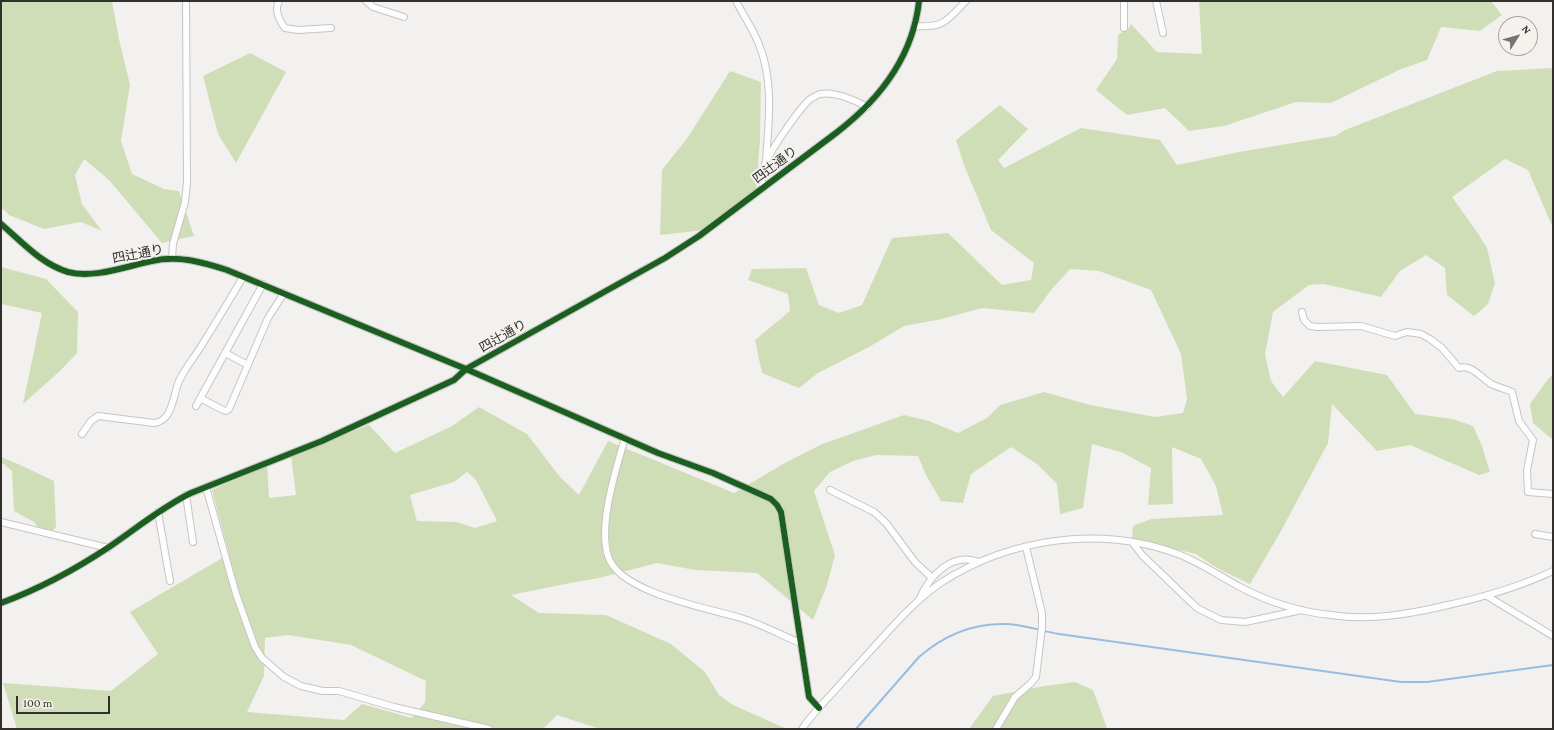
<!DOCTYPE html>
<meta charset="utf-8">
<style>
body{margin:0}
#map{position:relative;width:1554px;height:730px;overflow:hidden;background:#f3f1ef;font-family:"Crimson Pro",serif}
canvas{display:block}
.frame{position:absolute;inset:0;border:2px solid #31302e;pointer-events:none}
.north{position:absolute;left:1498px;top:16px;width:40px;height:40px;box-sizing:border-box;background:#f5f2ed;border:1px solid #a7a4a1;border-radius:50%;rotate:53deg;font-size:11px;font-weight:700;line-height:16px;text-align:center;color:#31302e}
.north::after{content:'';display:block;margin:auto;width:14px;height:18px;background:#757472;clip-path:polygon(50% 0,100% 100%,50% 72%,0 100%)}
.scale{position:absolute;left:16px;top:696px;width:94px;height:18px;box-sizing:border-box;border:2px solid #31302e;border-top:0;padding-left:5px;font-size:12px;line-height:14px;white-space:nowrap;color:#31302e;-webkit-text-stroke:3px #f5f2ed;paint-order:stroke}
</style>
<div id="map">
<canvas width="1554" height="730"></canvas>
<div class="frame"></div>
<div class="north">N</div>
<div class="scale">100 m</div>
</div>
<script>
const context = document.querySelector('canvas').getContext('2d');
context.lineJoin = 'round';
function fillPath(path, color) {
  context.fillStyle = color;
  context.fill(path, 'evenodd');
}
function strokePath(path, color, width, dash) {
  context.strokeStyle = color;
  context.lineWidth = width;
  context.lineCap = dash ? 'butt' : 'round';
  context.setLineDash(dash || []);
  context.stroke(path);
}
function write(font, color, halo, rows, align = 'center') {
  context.font = font + ' "Crimson Pro","Noto Sans JP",serif';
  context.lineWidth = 4;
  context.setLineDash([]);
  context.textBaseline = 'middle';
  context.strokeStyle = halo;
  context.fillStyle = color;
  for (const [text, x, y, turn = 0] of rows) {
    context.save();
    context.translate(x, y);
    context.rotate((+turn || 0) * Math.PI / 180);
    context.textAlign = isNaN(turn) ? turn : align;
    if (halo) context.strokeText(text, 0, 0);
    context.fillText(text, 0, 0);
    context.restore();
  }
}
fillPath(new Path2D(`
 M1,1h111l7,38 11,46 -9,56 11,33 32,15 15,2 15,45 -32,7 -53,-63 -25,-21 -9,16 7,29 20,27 -21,-9 -37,7 -35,-14 -8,-8z
 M1199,1h292l11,14 -22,16 -39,-4 -14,33 -28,10 -68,33 -35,-1 -72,24 -35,5 -24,-23 -38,7 -31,-25 21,-31 1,-24 10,-6 3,-5 26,28 45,2z
 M250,53l36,19 -50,91 -18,-29 -15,-58z
 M1553,68v160l-25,-58 -23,-11 -53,38 25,35 10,16 8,35 -7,21 -14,12 -27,-21 -2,-27 -19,-13 -26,16 -19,26 -57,-13 -15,1 -36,27 -8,42 6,27 12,16 32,-36 72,14 28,39 38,5 20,7 9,20 8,26 -11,3 -69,-30 -33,6 -45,-47 -4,39 -47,88 -31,53 -33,-16 -21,-14 -64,-15 1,-13 18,-7 72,-4 -7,-29 -15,-27 -29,-12 1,57 -25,1 3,-37 -30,-16 -29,-8 -9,64 -23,6 -3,-30 -20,-20 -26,-17 -40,27 -8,29 -22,-2 -15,-26 -8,-19 -42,-1 -23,6 -23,11 -16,19 21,64 -8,30 -14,35 -56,-47 -62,-3 -38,-7 -58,15 -29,5 -59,12 28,18 67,2 65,29 34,28 14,23 14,10 54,24h-187l-43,-14 -14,14h-526l-14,-46 108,8 47,-37 -28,-42 99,-58 -17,-64 55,-25 2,33 27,-3 -5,-39 78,-31 26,28 57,-27 27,-19 48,27 33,43 19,18 29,-54 126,52 49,-29 37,-19 84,-30 25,6 29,12 29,-15 13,-13 44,-13 46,13 65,12 28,-4 4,-14 -6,-45 -30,-64 -52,-19 -29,-2 -18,20 -18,24 -52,-5 -40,11 -38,7 -35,21 -51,26 -19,15 -37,-15 -7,-33 35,-29 -2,-17 -40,-14 4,-11 54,-1 13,37 20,8 23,-8 30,-67 56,-5 54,52 29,-5 3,-17 -43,-33 -27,-65 -8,-25 44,-35 28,24 -30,31 6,8 77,-40 79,12 17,25 62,-13 96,-16 10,-6 152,-59zM467,472l9,8 21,41 -22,7 -18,-6 -40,-1 -7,-26 44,-13zM288,635l63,10 75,36 -1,21 -13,16 -50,-14 -18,16 -97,-8 17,-36 1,-38z
 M730,71l31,11 -1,58 -4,51 -51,39 -45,5 2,-65 26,-33z
 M1,267l45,12 32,33 -1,41 -16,17 -38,34 19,-91 -41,-9z
 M1553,374v66l-20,-17 -3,-19 18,-25z
 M1,457l17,7 36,17 2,46 -10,11 -12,-16 -20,-11 -2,-40 -11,-9z
 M1075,682l18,8 14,38 -1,1h-137l24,-33 51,-10z`), '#d0deb7');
strokePath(new Path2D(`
 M856,729l63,-72c25,-22 54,-34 88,-33 17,1 35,7 52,10l342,48h26l126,-17`), '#98bde1', 2);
const minor = new Path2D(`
 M279,1c-5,9 0,19 6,27l13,2 33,-2
 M366,1l7,6 31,10
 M736,1c7,14 16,26 22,41 16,37 11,78 8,118
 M1156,1l7,32
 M914,26c31,2 32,-5 52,-25
 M1124,28v-27
 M763,188c-1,-6 -2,-10 -1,-16 3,-15 34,-58 45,-70 4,-4 8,-6 13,-8 14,-3 35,6 47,13
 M1,224c20,17 40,40 67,48 26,7 59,-6 84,-11 26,-6 50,1 75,9l239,99 192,84 55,20 58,26 6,6 4,7 28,185 10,11
 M172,258l1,-14 12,-42 2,-20 -1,-181
 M1302,312l2,8 6,6 8,1 43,-1 34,10 12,-4 14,2 9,5 12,9 17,20c13,-4 22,10 32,16 7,3 14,5 21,8l7,29 14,19 -6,30 1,22 25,2
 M225,353l23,12
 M200,398l23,12 3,1 3,-2 39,-91 16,-25
 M196,406l67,-122
 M82,434l9,-13 7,-5 56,7c19,-2 19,-28 25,-42 5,-11 14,-22 21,-33 15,-24 29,-47 43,-71
 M625,438c-9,31 -27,87 -17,118 11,37 100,52 133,62 20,6 40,17 59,25
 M206,487l30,107 19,53 7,11 22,19 17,9 22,5h16l55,16 95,22
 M830,490l44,22 12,11 29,39 17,16
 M186,495l7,47
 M158,512l12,69
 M1,522l107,26
 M1535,534l18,3
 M1133,543l9,12 55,53 24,12 24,2 57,-12
 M1487,596l66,40
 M920,598c10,-23 32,-46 59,-36
 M1,603c38,-14 75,-34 108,-56 28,-19 53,-40 82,-54l131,-52 132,-61 12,-11 199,-111 34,-22 137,-103c43,-33 77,-76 83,-132
 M802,729c7,-11 16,-20 24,-29 13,-14 25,-28 37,-41 25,-27 49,-57 79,-77 69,-44 159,-57 236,-28 23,9 43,23 64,34 27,14 58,24 89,27 40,6 79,-1 117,-10 36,-8 71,-18 105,-34
 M996,729l19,-32 15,-13 6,-7 6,-50v-14l-16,-66`);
strokePath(minor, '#c6c5c3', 8);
strokePath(minor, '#fdfdfd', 6);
strokePath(new Path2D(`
 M1,224c20,17 40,40 67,48 26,7 59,-6 84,-11 26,-6 50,1 75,9l239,99 192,84 55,20 58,26 6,6 4,7 28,185 10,11
 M1,603c38,-14 75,-34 108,-56 28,-19 53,-40 82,-54l131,-52 132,-61 12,-11 199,-111 34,-22 137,-103c43,-33 77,-76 83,-132`), '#1b5e20', 6);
write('13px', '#31302e', '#f5f2ed', [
 ["四辻通り",775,165,-37],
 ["四辻通り",138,254,-11],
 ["四辻通り",503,336,-30]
]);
</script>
